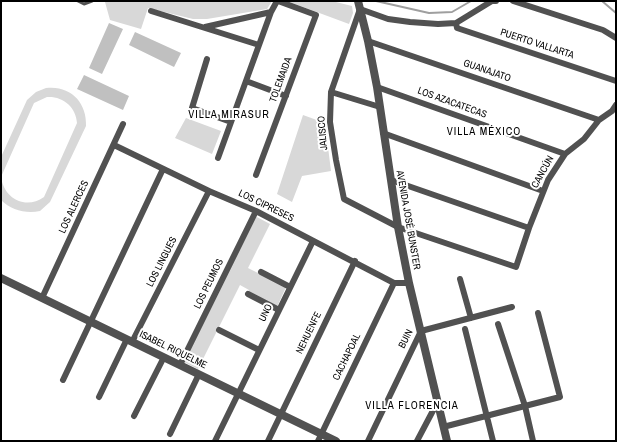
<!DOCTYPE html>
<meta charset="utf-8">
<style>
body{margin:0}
#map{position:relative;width:617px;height:442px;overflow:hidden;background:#fff;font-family:"Archivo Narrow",sans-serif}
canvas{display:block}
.frame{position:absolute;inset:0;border:2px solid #000;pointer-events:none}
</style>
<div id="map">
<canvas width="617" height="442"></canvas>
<div class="frame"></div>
</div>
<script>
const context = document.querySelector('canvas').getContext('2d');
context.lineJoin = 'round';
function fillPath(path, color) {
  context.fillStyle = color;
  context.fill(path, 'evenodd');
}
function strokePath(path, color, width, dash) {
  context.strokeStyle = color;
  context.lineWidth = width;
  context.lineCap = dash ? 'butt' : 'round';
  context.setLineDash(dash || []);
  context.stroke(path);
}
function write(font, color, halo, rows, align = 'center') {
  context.font = font + ' "Archivo Narrow",sans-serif';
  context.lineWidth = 4;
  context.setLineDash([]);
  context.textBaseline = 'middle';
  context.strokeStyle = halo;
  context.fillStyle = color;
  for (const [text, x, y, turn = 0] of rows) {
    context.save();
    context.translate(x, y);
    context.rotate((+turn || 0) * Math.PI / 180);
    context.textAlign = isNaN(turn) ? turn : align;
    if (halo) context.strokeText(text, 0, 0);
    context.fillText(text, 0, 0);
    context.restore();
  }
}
fillPath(new Path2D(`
 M112,1h160l-5,8 -60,10h-14l-45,-11 -7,21 -31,-9 -5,-18z
 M287,1h45l20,5 1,7 -4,11z
 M46,88c24,-3 41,14 40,38l-36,76 -10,9c-14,3 -29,-1 -39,-11v-43l26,-57 9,-8zM47,97c16,-1 29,10 30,26l-33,74c-18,13 -40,2 -43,-20l33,-74z
 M303,115l22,8 6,48 -29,5 -10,26 -15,-8z
 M186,118l35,13 -9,23 -37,-16z
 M255,216l15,8 -22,44 38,19 -9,20 -29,-15 1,-2 -9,-5 -42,84 -14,-7z`), '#d8d8d8');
strokePath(new Path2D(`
 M376,1l53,12 23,-1 19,-11
 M599,1h3l14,12`), '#9f9f9f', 2);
fillPath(new Path2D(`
 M109,23l14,6 -21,45 -13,-6z
 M135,32l46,21 -7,14 -45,-22z
 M84,75l45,21 -6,14 -46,-21z`), '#c0c0c0');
strokePath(new Path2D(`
 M78,1l6,3 8,-3`), '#515151', 3);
strokePath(new Path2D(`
 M496,1h-4l-36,22 -18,1 -28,-2 -22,-3 -28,-10 -29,83 -1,30 6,38 8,39 54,28 118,40 13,-39 19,-48 17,-26 19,-15 15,-19 13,-9 4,-6
 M513,1l90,29 13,8
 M151,11l108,34
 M456,23l1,5 159,53
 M205,27l66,-15
 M368,41l231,79
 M207,59l-15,49 39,14
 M246,81l40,15
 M377,87l188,67
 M331,92l49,15
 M383,133l160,58
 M114,145l95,46 47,20 138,72h15
 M218,158l53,-146 6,-11
 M256,175l60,-160 -38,-14
 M391,180l138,48
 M261,272l29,15
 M460,279l11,39
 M248,294l31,16
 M42,298l81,-174
 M498,324l27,82 8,35
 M465,329l28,112
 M219,330l40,20
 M132,342l77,-151
 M180,365l76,-154
 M63,380l100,-211
 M99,397l28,-58
 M134,416l30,-59
 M443,427l117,-30 -22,-84
 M170,434l29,-60
 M215,441l98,-200
 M268,441l87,-180
 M318,441l76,-158
 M368,441l53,-110 91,-24
 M417,441l20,-38`), '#515151', 6);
strokePath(new Path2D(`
 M358,1l10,40 9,46 21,140 11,56 38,158
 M1,278l335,163`), '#515151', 8);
write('10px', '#000', '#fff', [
 ["PUERTO VALLARTA",537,44,18],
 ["GUANAJATO",487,71,19],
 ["TOLEMAIDA",281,80,-70],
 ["LOS AZACATECAS",452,103,20],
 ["JALISCO",323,133,-95],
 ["CANCÚN",543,172,-61],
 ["LOS CIPRESES",266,206,26],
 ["LOS ALERCES",74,207,-65],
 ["AVENIDA JOSÉ BUNSTER",408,220,80],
 ["LOS LINGUES",162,262,-63],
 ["LOS PEUMOS",209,284,-64],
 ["UNO",266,313,-64],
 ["NEHUENFE",309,333,-64],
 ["BUIN",406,339,-63],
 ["ISABEL RIQUELME",173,350,26],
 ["CACHAPOAL",347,357,-64]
]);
context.letterSpacing = '1px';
write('11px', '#000', '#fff', [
 ["VILLA MIRASUR",229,115],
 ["VILLA MÉXICO",484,132],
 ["VILLA FLORENCIA",412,406]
]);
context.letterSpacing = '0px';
</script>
